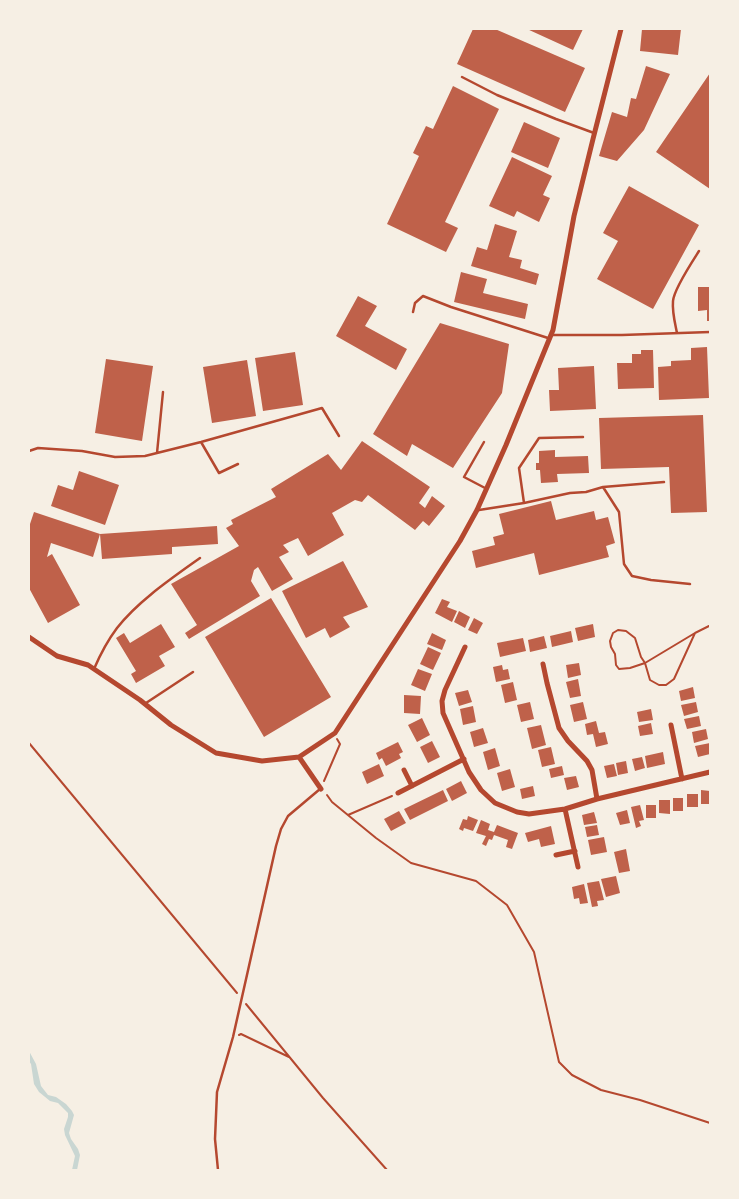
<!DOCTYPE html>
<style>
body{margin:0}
#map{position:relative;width:739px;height:1199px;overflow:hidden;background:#f6efe4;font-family:Poppins,sans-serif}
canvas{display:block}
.frame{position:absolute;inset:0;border:30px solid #f6efe4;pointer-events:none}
</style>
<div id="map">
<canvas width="739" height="1199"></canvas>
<div class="frame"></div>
</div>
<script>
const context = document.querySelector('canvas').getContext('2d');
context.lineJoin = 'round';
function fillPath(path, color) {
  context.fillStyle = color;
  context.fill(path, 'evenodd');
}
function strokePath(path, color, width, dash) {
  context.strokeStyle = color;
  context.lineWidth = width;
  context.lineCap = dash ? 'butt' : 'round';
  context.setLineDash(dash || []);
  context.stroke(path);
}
fillPath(new Path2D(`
 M29,1051l7,13 5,22 7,9 8,2 10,7 6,7 2,4 -5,18 2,6 7,10 2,6 -3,15h-5l3,-14 -10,-21 -1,-6 4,-12v-4l-10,-10 -8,-2 -11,-9 -5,-8 -3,-20 -2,-3z`), '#c9d6d2');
fillPath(new Path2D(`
 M473,29h22l90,39 -20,44 -108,-48z
 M527,29h56l-10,21z
 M642,29h39l-3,26 -38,-4z
 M646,66l24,8 -26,56 -27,31 -18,-5 13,-44 15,5 4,-19 5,1z
 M710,73v116l-54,-37z
 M453,86l46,23 -54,113 13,6 -12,24 -59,-28 32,-68 -6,-3 13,-27 7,3z
 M524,122l36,16 -12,30 -37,-16z
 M512,157l40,19 -9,19 7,3 -11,24 -22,-11 -3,6 -25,-11z
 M629,186l70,39 -46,84 -56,-30 21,-38 -15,-8z
 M495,224l22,7 -8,26 13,3 -2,8 19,6 -3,11 -65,-19 6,-19 10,3z
 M461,272l26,7 -4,14 45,11 -3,15 -71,-17z
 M698,287h12v34h-3v-11l-9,1z
 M358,296l19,10 -12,20 42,23 -11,21 -60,-34z
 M440,323l69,21 -7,49 -49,75 -41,-24 -5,12 -34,-22z
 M707,347l2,51 -50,2 -1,-33 13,-1v-5l20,-1v-12z
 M641,350h12l1,38 -36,1 -1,-26h15v-9h9z
 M295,352l8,53 -40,6 -8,-53z
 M106,359l47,7 -11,75 -47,-8z
 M247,360l9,56 -44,7 -9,-56z
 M594,366l2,43 -46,2 -1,-21h10l-1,-22z
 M703,415l4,97 -36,1 -2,-46 -68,2 -2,-51z
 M362,441l68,46 -11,16 6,5 7,-12 13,10 -16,20 -6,-5 -8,9 -47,-35 -6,7 -7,-2 -23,13 12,22 -36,21 -10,-18 -15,7 6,7 -10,5 14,22 -21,12 -14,-24 -4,3 -3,11 9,15 -71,43 -4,-6 12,-8 -26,-41 68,-38 -13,-18 7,-4 -2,-4 45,-23 -5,-8 57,-35 13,16z
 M555,450v7l33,-1 1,17 -32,1 1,8 -17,1 -1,-13h-4v-7h3v-12z
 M79,471l40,14 -14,40 -54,-19 7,-21 15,5z
 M551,501l5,19 38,-9 2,9 12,-3 7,26 -9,3 3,11 -70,18 -5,-22 -58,15 -4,-17 23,-6 -2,-8 11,-3 -5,-20z
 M34,512l66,22 -7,23 -42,-14 -4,14 5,-3 28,51 -32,18 -19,-35v-61z
 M217,526l1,18 -46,3v7l-70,5 -2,-25z
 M343,561l25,46 -25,10 7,10 -20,11 -5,-10 -19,10 -24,-47z
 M271,598l60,99 -67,40 -59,-100z
 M442,599l8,3 -3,5 10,4 -5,11 -17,-9z
 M459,611l11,6 -5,11 -11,-6z
 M474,618l9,5 -6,11 -9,-4z
 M161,624l14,23 -16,9 6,10 -29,17 -5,-9 5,-3 -20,-33 8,-5 6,10z
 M593,624l2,13 -17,4 -3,-13z
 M571,631l2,11 -21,5 -2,-11z
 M432,633l14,7 -4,10 -15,-6z
 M544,636l3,12 -17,4 -2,-12z
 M523,638l3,13 -26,6 -3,-14z
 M428,647l13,6 -8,17 -13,-6z
 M579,663l2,12 -13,3 -2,-13z
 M502,665l1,5 5,-1 2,10 -14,3 -3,-15z
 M418,669l14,5 -7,17 -14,-6z
 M578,679l3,17 -11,2 -4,-16z
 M513,682l4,18 -12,3 -4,-18z
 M693,687l2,11 -14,3 -2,-10z
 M468,690l4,12 -13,4 -4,-13z
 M404,695l17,1 -1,18 -16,-1z
 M530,702l4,17 -13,3 -4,-17z
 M583,702l4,17 -13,3 -4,-17z
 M696,702l2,10 -14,4 -3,-11z
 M473,706l3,16 -13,3 -3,-16z
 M651,709l2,11 -14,2 -2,-10z
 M699,716l2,10 -14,3 -3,-10z
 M422,718l8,17 -13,7 -9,-17z
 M596,721l3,12 6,-1 3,12 -12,3 -3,-13 -6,1 -2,-11z
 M651,723l2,11 -13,2 -2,-10z
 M541,725l5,20 -14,4 -5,-21z
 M483,728l5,15 -14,4 -4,-15z
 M706,729l2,10 -14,4 -2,-11z
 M432,741l8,16 -12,6 -8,-16z
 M398,742l5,10 -4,2 2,4 -15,8 -4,-8 -3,2 -3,-7z
 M710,743v11l-12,3 -3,-11z
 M551,747l4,17 -13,3 -4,-17z
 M495,748l5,18 -12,4 -5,-18z
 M663,752l2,12 -18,4 -2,-12z
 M642,757l3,11 -10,3 -3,-12z
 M626,761l2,12 -10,2 -2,-12z
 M379,764l5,12 -17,8 -5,-12z
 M614,764l3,12 -10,2 -3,-12z
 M562,766l2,9 -13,3 -2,-9z
 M510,769l5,18 -13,4 -5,-18z
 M576,776l3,11 -12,3 -3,-12z
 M461,781l6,12 -15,8 -6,-12z
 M533,786l2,10 -13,3 -2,-10z
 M443,790l5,11 -38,19 -6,-11z
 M701,790l9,1v13h-9z
 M687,794h11v13h-11z
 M673,798h10v13h-10z
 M659,800h11v14l-11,-1z
 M640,805l4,15 -5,1 2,5 -5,2 -5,-21z
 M646,805h10v13h-10z
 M627,810l3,13 -10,2 -4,-12z
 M399,811l7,12 -15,8 -7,-12z
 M594,812l3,11 -13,2 -2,-10z
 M468,816l10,4 -5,11 -9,-3 -1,3 -4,-2 4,-10 4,1z
 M481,820l9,4 -2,6 6,2 3,-7 21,8 -6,16 -6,-2 2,-7 -14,-5 -2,5 -3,-1 -3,7 -4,-2 4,-8 -10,-3z
 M597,825l2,10 -12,2 -2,-10z
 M551,826l4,18 -14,3 -2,-8 -11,3 -3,-9z
 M604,837l3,15 -16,3 -3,-15z
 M626,849l4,22 -11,2 -5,-21z
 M616,876l4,17 -14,4 -5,-18z
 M599,881l5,19 -7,1 1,5 -6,1 -5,-24z
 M584,884l4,19 -8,1 -1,-6 -5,1 -2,-12z`), '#bf614a');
strokePath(new Path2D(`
 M695,633l-21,46 -8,6h-7l-9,-5 -5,-17 -4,-6 -6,-19 -9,-7 -8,-1 -5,3 -3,8 1,6 4,7 1,11 3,4 11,-1 15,-5 50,-30 14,-7
 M29,743l208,250
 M324,781l16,-37 -3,-5
 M327,795l5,7 44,36 35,25 65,18 31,24 27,47 25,110 13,13 29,15 39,10 70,23
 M348,815l44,-19
 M246,1004l77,94 64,72
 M239,1035l2,-1 48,23`), '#b5482f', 2);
strokePath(new Path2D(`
 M462,77l35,18 59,24 38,14
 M413,312l2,-9 8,-7 28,11 97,31
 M677,333c-2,-10 -5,-21 -4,-32 1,-12 19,-39 26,-50
 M553,335h69l88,-3
 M201,442l18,31 19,-9
 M484,442l-20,35 21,11
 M29,451l9,-3 44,3 33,6 30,-1 56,-14 121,-34 17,28
 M157,453l6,-61
 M603,487l16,25 5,52 8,12 19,4 39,4
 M524,503l-5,-35 20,-30 44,-1
 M479,510l45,-7 46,-10 16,-1 17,-5 61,-5
 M94,669c6,-14 14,-29 23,-41 21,-27 55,-50 83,-70
 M146,703l47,-31
 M218,1170l-3,-31 2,-47 16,-55 43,-191 5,-17 7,-13 32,-27`), '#b5482f', 2.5);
strokePath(new Path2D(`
 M29,637l28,19 31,9 52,35 31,25 45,28 46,8 37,-4 36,-24 125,-192 17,-31 29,-65 47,-115 21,-114 19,-77 28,-110
 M465,647l-20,43 -3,11 1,12 26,59 12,18 14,13 22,9 12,2 36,-5 32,-10 113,-27
 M543,664l4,19 12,45 9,13 19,20 5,9 5,29
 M671,725l11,54
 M299,757l22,32
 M404,770l8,16
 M398,793l66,-34
 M565,809l13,58
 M556,855l19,-4`), '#b5482f', 5);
</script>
